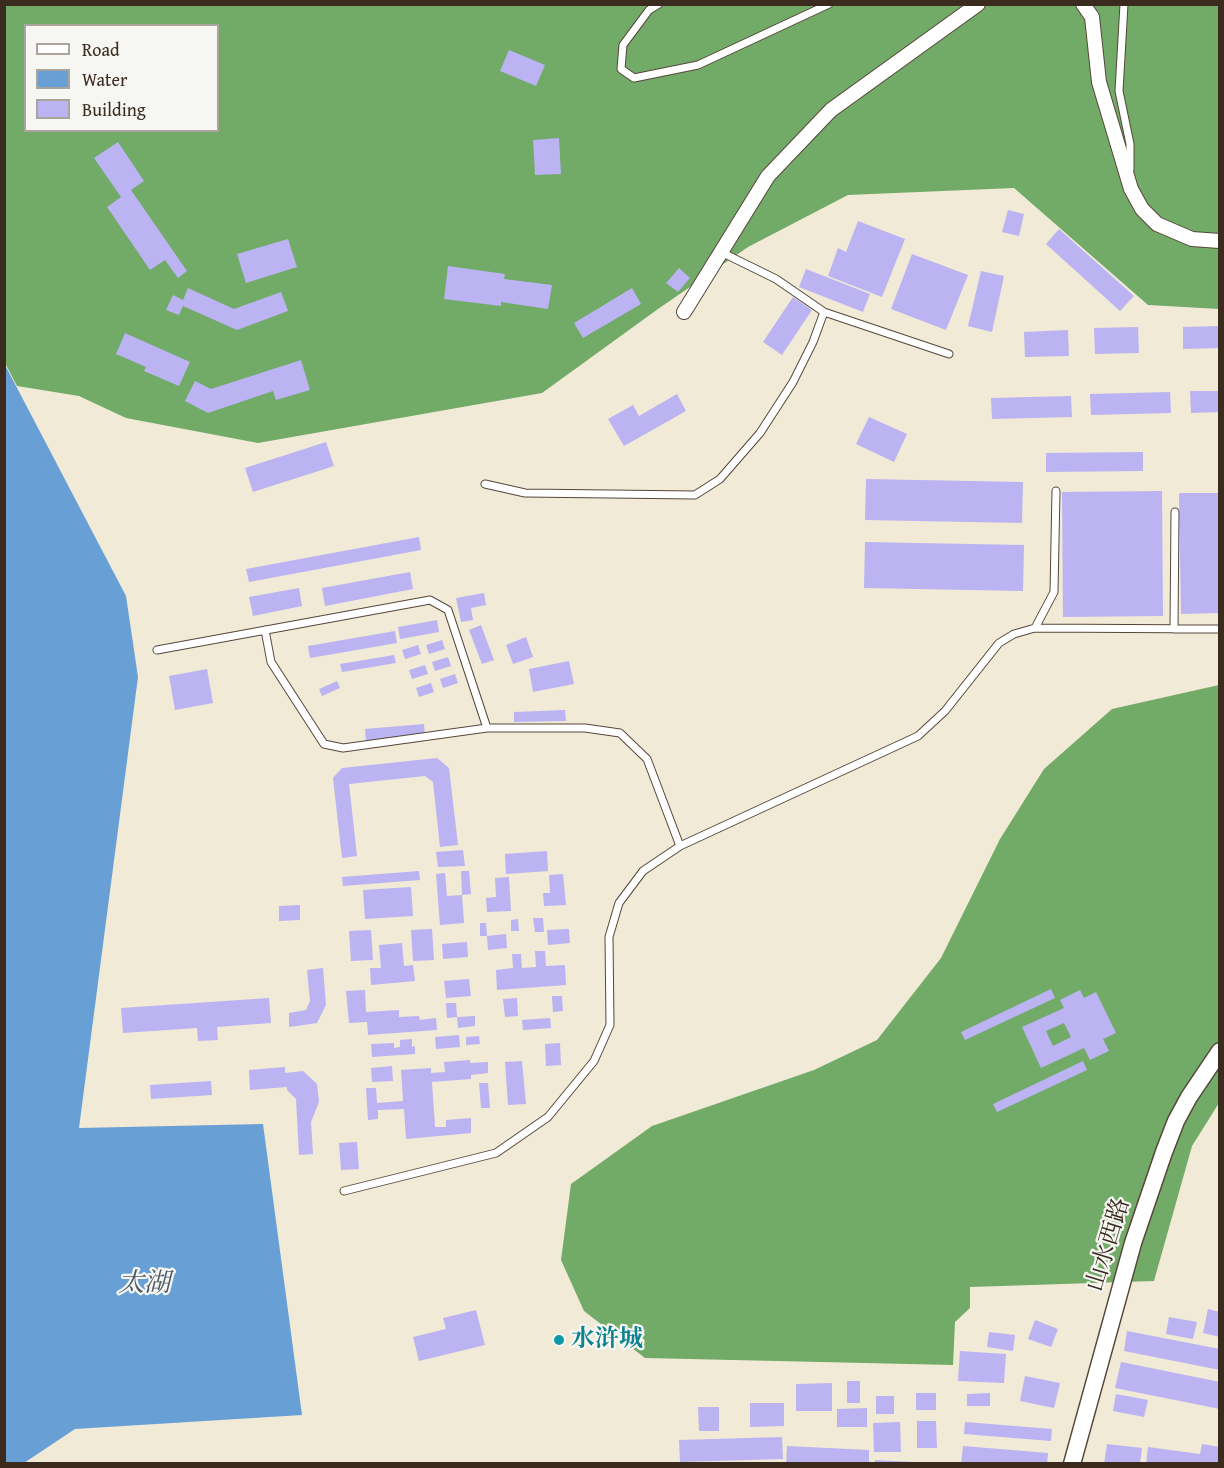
<!DOCTYPE html>
<meta charset="utf-8">
<style>
body{margin:0}
#map{position:relative;width:1224px;height:1468px;overflow:hidden;background:#f1ead7;font-family:"Gentium Book Plus",serif}
canvas{display:block}
.frame{position:absolute;inset:0;border:6px solid #3b2a1e;pointer-events:none}
.legend{position:absolute;left:24px;top:24px;width:195px;height:108px;box-sizing:border-box;background:#f6f6f2;border:2px solid #aba49d;margin:0;padding:8px 10px;list-style:none;font-size:18px;color:#3b2a1e}
.legend li{display:flex;align-items:center;gap:12px;height:30px}
.legend b{width:30px;border:2px solid #aba49d}
</style>
<div id="map">
<canvas width="1224" height="1468"></canvas>
<div class="frame"></div>
<ul class="legend">
<li><b style="height:8px;background:#fff"></b>Road</li>
<li><b style="height:16px;background:#68a0d6"></b>Water</li>
<li><b style="height:16px;background:#bbb3f2"></b>Building</li>
</ul>
</div>
<script>
const context = document.querySelector('canvas').getContext('2d');
context.lineJoin = 'round';
function fillPath(path, color) {
  context.fillStyle = color;
  context.fill(path, 'evenodd');
}
function strokePath(path, color, width, dash) {
  context.strokeStyle = color;
  context.lineWidth = width;
  context.lineCap = dash ? 'butt' : 'round';
  context.setLineDash(dash || []);
  context.stroke(path);
}
function write(font, color, halo, rows, align = 'center') {
  context.font = font + ' "Gentium Book Plus","Noto Serif SC",serif';
  context.lineWidth = 4.5;
  context.setLineDash([]);
  context.textBaseline = 'middle';
  context.strokeStyle = halo;
  context.fillStyle = color;
  for (const [text, x, y, turn = 0] of rows) {
    context.save();
    context.translate(x, y);
    context.rotate((+turn || 0) * Math.PI / 180);
    context.textAlign = isNaN(turn) ? turn : align;
    if (halo) context.strokeText(text, 0, 0);
    context.fillText(text, 0, 0);
    context.restore();
  }
}
fillPath(new Path2D(`
 M4,5h1215v304l-71,-4 -134,-117 -166,7 -100,52 -90,62 -116,84 -284,50 -132,-25 -47,-22 -62,-10 -12,-23zM26,26h192v104h-192z
 M1219,685v418l-27,43 -38,135 -184,6v21l-15,14 -2,43 -308,-7 -61,-47 -23,-51 10,-76 81,-58 162,-56 63,-30 64,-82 59,-119 44,-70 68,-60z`), '#72aa68');
fillPath(new Path2D(`
 M4,363l122,233 12,81 -59,451 184,-4 39,291 -227,14 -51,34h-20z`), '#68a0d6');
fillPath(new Path2D(`
 M509,50l36,15 -9,21 -36,-15z
 M559,138l2,36 -26,1 -2,-35z
 M118,142l26,39 -13,9 56,81 -9,7 -13,-18 -15,10 -43,-63 14,-10 -27,-39z
 M1008,210l16,4 -5,22 -17,-4z
 M858,221l47,18 -23,58 -54,-21 10,-28 8,4z
 M1059,229l75,67 -14,15 -74,-67z
 M288,239l9,28 -51,16 -9,-29z
 M912,254l56,21 -22,55 -55,-21z
 M448,266l57,8 -1,5 48,6 -4,24 -47,-7v4l-57,-7z
 M679,268l11,10 -12,14 -12,-9z
 M806,269l64,25 -7,18 -64,-25z
 M981,271l23,5 -12,56 -24,-6z
 M188,288l46,21 47,-17 7,19 -51,19 -54,-24 -4,9 -13,-5 7,-15 10,5z
 M632,288l9,16 -58,34 -9,-15z
 M793,297l19,13 -30,45 -19,-13z
 M1220,326v22l-37,1v-22z
 M1138,327l1,26 -44,1 -1,-26z
 M1068,330l1,26 -44,1 -1,-25z
 M125,333l65,29 -11,24 -35,-15 2,-4 -30,-13z
 M301,360l9,30 -34,10 -3,-9 -65,22 -23,-12 10,-20 16,8z
 M1190,391h30v21l-29,1z
 M1170,392l1,21 -80,2 -1,-21z
 M677,394l9,17 -62,35 -16,-27 25,-14 6,11z
 M1071,396l1,21 -80,2 -1,-21z
 M869,417l38,17 -13,28 -38,-18z
 M326,442l8,24 -81,26 -8,-24z
 M1143,452v19l-97,1v-19z
 M866,479l157,3 -1,41 -157,-3z
 M1162,491l1,125 -100,1 -1,-125z
 M1179,493h41v120l-39,1z
 M419,537l2,13 -172,32 -3,-13z
 M865,542l159,3 -1,46 -159,-3z
 M410,572l3,17 -88,17 -3,-18z
 M299,588l3,18 -49,10 -4,-19z
 M484,593l2,12 -15,3 2,12 -12,2 -5,-24z
 M437,620l2,12 -39,7 -2,-12z
 M481,625l13,35 -12,4 -13,-34z
 M395,631l2,12 -87,15 -2,-12z
 M526,637l7,20 -20,7 -7,-19z
 M442,640l3,9 -16,5 -3,-9z
 M418,645l3,9 -16,5 -3,-9z
 M394,655l2,8 -54,9 -2,-8z
 M448,657l3,9 -16,5 -3,-9z
 M569,661l5,23 -41,8 -4,-23z
 M425,665l3,9 -16,5 -3,-9z
 M207,669l6,34 -38,7 -6,-34z
 M455,674l3,9 -15,5 -3,-9z
 M337,681l3,7 -18,8 -3,-7z
 M431,683l3,9 -15,5 -3,-9z
 M565,710l1,11 -52,1v-10z
 M424,724l1,12 -59,6 -1,-13z
 M437,758l12,10 9,77 -18,2 -7,-65 -8,-6 -76,8 8,72 -15,2 -9,-80 9,-10z
 M463,850l2,16 -27,1 -2,-15z
 M547,851l1,20 -42,3 -1,-20z
 M419,871l1,9 -77,6 -1,-9z
 M461,871h8l2,23 -9,1z
 M445,873l2,23 15,-1 2,28 -24,2 -4,-51z
 M563,874l3,31 -22,1 -1,-13h7l-1,-18z
 M509,877l2,34 -24,1 -1,-14 10,-1 -1,-19z
 M411,887l2,29 -48,3 -2,-29z
 M300,905v15l-21,1v-15z
 M533,918h10l1,14h-9z
 M518,919l1,12h-8v-11z
 M480,923h6l1,13h-7z
 M432,929l2,31 -21,1 -2,-31z
 M569,929l1,14 -22,2 -1,-15z
 M371,930l2,30 -22,1 -2,-30z
 M506,934l1,14 -19,2 -1,-14z
 M467,942l1,15 -25,2 -1,-15z
 M402,943l2,23 9,-1 2,16 -44,4 -1,-17h11l-2,-23z
 M535,951h10l1,15 19,-1 1,20 -69,5 -1,-20 17,-2 -1,-14h9l1,14 14,-1z
 M323,968l3,37 -9,18 -28,4v-14l17,-3 4,-9 -3,-31z
 M469,979l2,17 -25,2 -2,-17z
 M1051,989l4,9 -90,42 -4,-8z
 M365,990l1,22 33,-2v7l20,-1 1,4 16,-2 1,12 -69,5 -1,-13 -18,1 -3,-32z
 M1080,990l4,8 12,-6 20,41 -13,6 6,12 -19,9 -6,-12 -43,20 -19,-41 42,-19 -4,-8zM1064,1023l7,14 -18,9 -7,-15z
 M552,996h10l1,15 -10,1z
 M269,998l2,25 -54,4 1,13 -20,1 -1,-13 -74,5 -2,-25z
 M517,998l1,18 -13,1 -2,-18z
 M446,1003h10l1,14 -10,1z
 M475,1016v10l-17,2 -1,-11z
 M550,1018l1,10 -28,2 -1,-10z
 M459,1035l1,12 -24,2 -1,-12z
 M479,1036l1,8 -14,1v-8z
 M412,1039v8l3,-1v8l-43,3 -1,-13 23,-1v5l6,-1v-7z
 M560,1043l1,22 -15,1 -1,-22z
 M470,1060v3l18,-1v11l-17,2v4l-39,3 3,45h11v-7l25,-2v15l-65,6 -2,-30 -26,1v9l-10,1 -2,-32h10l1,15 26,-2 -2,-31 30,-2v5l14,-1 -1,-10z
 M522,1061l4,43 -18,1 -3,-43z
 M1083,1061l4,9 -90,42 -4,-8z
 M392,1066l1,15 -21,1 -1,-14z
 M285,1067v6l18,-2 14,13 2,18 -8,20 2,32 -14,1 -3,-56 -9,-9v-3l-37,3 -1,-20z
 M211,1081l1,14 -61,4 -1,-14z
 M479,1083h9l2,25h-9z
 M357,1142l2,27 -18,1 -2,-27z
 M1208,1309l12,3v25l-17,-4z
 M476,1310l9,35 -66,16 -6,-24 33,-8 -3,-11z
 M1169,1317l28,5 -4,17 -27,-5z
 M1035,1320l23,9 -7,18 -23,-8z
 M1127,1331l93,18v21l-96,-19z
 M989,1332l26,3 -2,16 -26,-4z
 M960,1351l46,3 -2,29 -46,-2z
 M1121,1362l99,20v27l-105,-21z
 M1025,1376l35,7 -6,25 -34,-7z
 M847,1381h13v22h-13z
 M832,1383v28h-36v-27z
 M916,1393h20v17h-20z
 M990,1393v13h-23v-12z
 M1116,1394l32,6 -4,17 -31,-6z
 M876,1396h18v18h-18z
 M750,1403h34v23l-34,1z
 M698,1407h21v24h-20z
 M867,1408v19h-30v-18z
 M917,1421h19l1,27h-20z
 M900,1422l1,30h-27l-1,-29z
 M965,1422l87,7 -1,12 -87,-7z
 M782,1437l1,22 -103,3 -1,-22z
 M1107,1444l35,4 -2,16h-36z
 M1202,1444l18,3v17h-74l2,-17 52,7z
 M787,1446l82,4v14h-83z
 M963,1446l85,7 -1,11h-86z
 M875,1460l39,2v2h-39z`), '#bbb3f2');
const service = new Path2D(`
 M659,4l-10,6 -26,35 -2,24 13,9 64,-13 131,-61
 M1124,4l-5,87 11,53v25
 M721,252l55,27 48,33 125,42
 M485,484l40,9 170,2 25,-16 40,-46 33,-51 20,-40 11,-30
 M1035,628l19,-36 2,-101
 M1174,629l1,-117
 M265,630l6,32 53,82 19,4 144,-20
 M157,650l273,-50 18,10 39,118h98l35,5 27,26 33,87
 M344,1191l152,-38 52,-36 46,-56 16,-36 -1,-88 10,-34 24,-32 37,-25 238,-110 27,-25 54,-68 15,-9 21,-6 185,1`);
const minor = new Path2D(`
 M1083,4l9,13 7,65 32,107 11,20 15,15 35,15 28,2
 M684,312l84,-136 63,-66 147,-106`);
const tertiary = new Path2D(`
 M1072,1464l61,-221 31,-91 12,-31 13,-24 31,-46`);
strokePath(service, '#56473a', 9);
strokePath(minor, '#56473a', 16);
strokePath(tertiary, '#56473a', 19);
strokePath(service, '#fff', 7);
strokePath(minor, '#fff', 14);
strokePath(tertiary, '#fff', 16);
for (const [x, y, r, color] of [
 [559,1340,6,"#0f9aa8"]
]) {
  const dot = new Path2D();
  dot.arc(x, y, r, 0, 2 * Math.PI);
  context.fillStyle = color;
  context.fill(dot);
  strokePath(dot, '#f6f6f2', 2);
}
write('24px', '#3b2a1e', '#f6f6f2', [
 ["山水西路",1109,1245,-73]
]);
write('bold 24px', '#0d838f', '#f6f6f2', [
 ["水浒城",571,1340]
], 'left');
write('italic 26px', '#4d5968', '#f6f6f2', [
 ["太湖",144,1284]
]);
</script>
